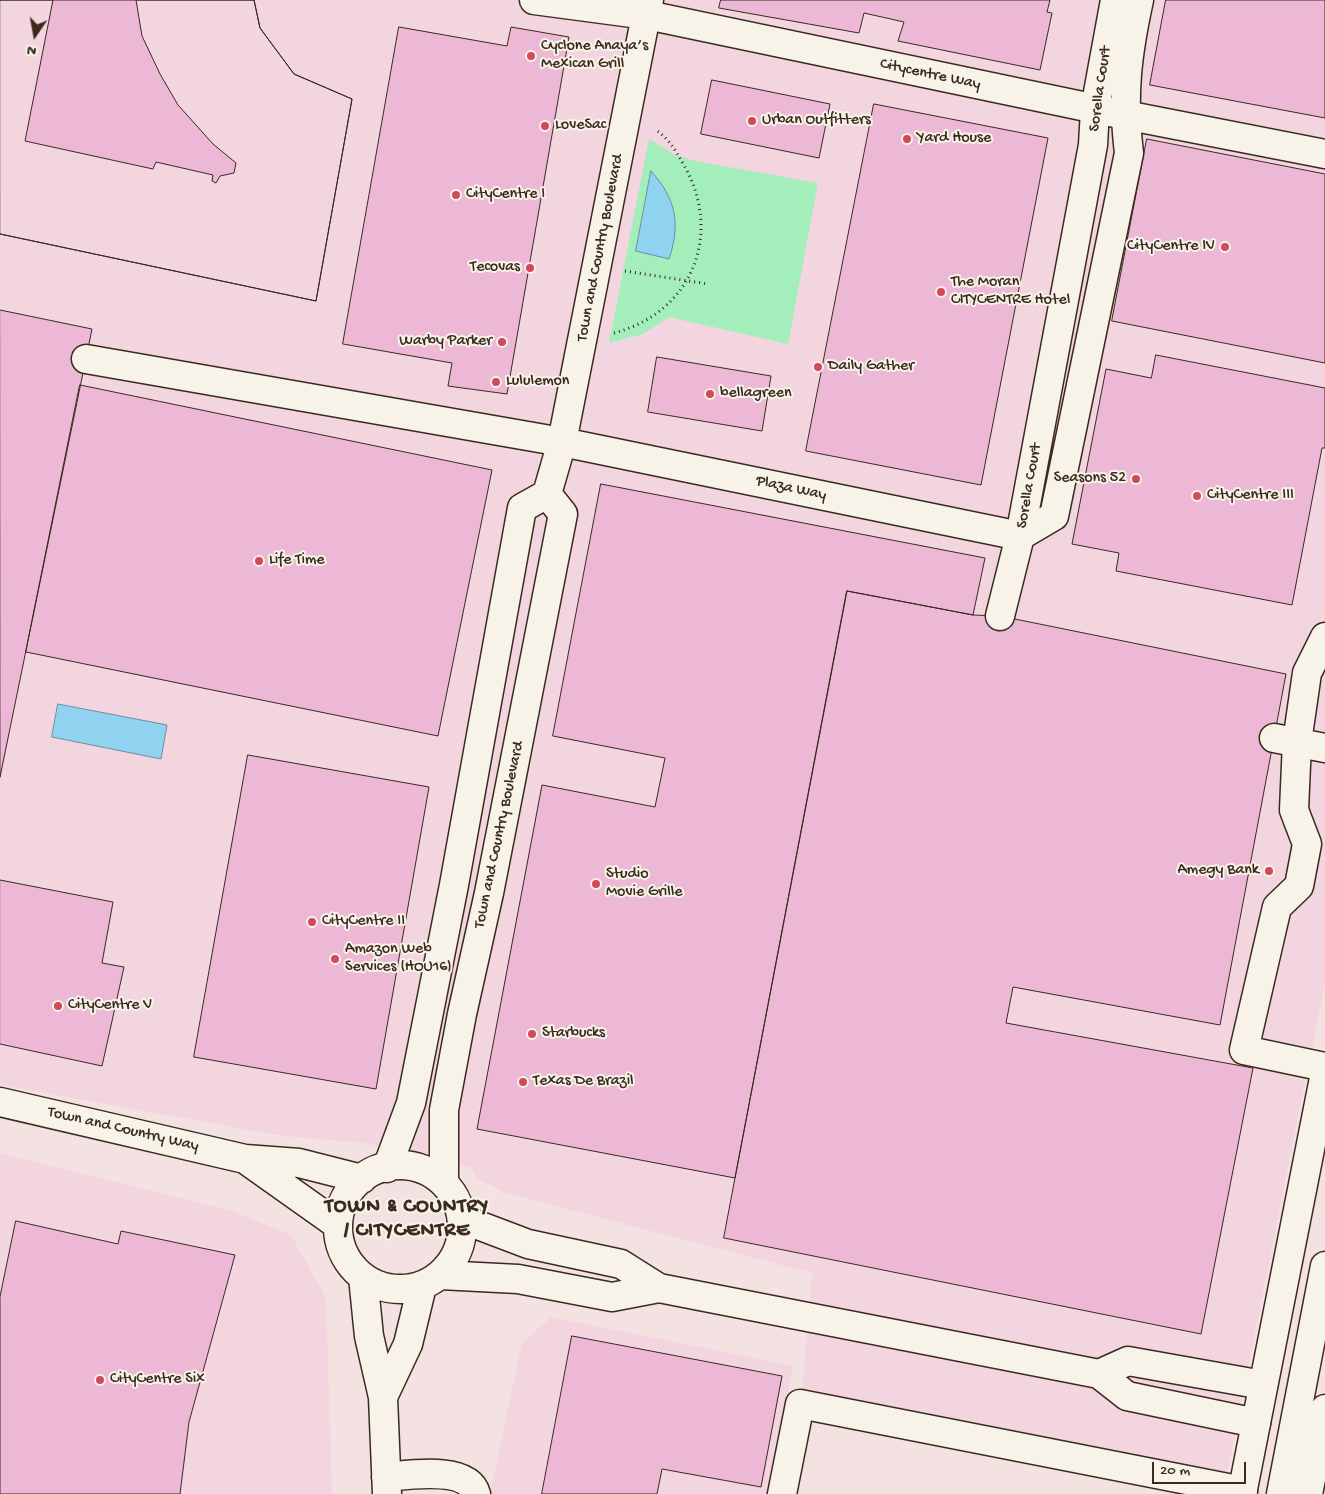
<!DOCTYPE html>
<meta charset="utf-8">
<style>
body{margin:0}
#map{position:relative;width:1325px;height:1494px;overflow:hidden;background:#f4e1e2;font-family:"Gochi Hand",sans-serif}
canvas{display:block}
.north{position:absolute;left:10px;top:10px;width:50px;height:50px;-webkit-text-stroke:4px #f7f3e8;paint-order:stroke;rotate:192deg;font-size:14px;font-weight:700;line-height:20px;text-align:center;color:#3b2a1e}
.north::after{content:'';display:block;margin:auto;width:18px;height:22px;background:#3b2a1e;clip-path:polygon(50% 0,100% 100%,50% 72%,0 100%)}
.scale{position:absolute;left:1152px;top:1462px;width:94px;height:22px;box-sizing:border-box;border:2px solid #3b2a1e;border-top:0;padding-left:6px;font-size:15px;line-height:18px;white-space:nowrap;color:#3b2a1e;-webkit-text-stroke:4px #f7f3e8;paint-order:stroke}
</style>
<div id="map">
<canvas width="1325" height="1494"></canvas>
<div class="north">N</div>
<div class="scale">20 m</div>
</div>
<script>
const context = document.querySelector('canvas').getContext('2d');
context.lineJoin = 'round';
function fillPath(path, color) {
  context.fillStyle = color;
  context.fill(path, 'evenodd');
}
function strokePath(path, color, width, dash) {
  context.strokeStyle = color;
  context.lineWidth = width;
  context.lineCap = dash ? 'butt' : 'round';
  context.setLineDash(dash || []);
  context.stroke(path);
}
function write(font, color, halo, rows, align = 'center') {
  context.font = font + ' "Gochi Hand",sans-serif';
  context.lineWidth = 4;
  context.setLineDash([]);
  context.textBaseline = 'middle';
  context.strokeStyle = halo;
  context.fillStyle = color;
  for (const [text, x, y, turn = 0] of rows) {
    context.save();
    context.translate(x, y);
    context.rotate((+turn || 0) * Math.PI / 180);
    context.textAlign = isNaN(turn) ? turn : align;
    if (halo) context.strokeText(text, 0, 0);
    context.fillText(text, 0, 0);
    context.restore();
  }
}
fillPath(new Path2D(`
 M0,0h1325v982l-98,492 -425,-84 10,-117 -306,-80 -30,-15 -4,-10 -107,-25 -81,-7 -284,-51z
 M0,1153l229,57 62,25 35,63 6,196h-332z
 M551,1317l242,49 -24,128h-279l32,-151z`), '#f2d5de');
fillPath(new Path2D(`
 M649,139l26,16 20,6 123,22 -30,161 -119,-27 -26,17 -34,9z`), '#a4eebc');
const water = new Path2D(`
 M651,171c25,28 30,52 18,88l-33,-8z
 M58,704l109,21 -6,34 -109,-22z`);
fillPath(water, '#90d3f1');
strokePath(water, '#6e8f9d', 1);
const building = new Path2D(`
 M0,0h254l6,28 34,46 58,25 -36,202 -316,-67z
 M0,0h53l-28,141 128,28 3,-7 57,13 -1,6 4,2 4,-7 14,-3 2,-10 -23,-19 -35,-39 -18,-31 -18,-38 -6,-36h118l6,28 34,46 58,25 -36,202 -316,-67z
 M721,0h329l-3,12 5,1 -12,57 -142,-29 6,-19 -40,-9 -5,20 -140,-25z
 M1166,0h159v118l-175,-33z
 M399,27l108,19 4,-19 58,10 -62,357 -59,-8 4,-23 -109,-19z
 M712,80l118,24 -11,54 -118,-24z
 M874,104l174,34 -67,347 -175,-34z
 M1147,139l178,35v189l-213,-42z
 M0,310l92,19 -92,448z
 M1156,355l169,33v60h-3l-30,157 -176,-34 3,-18 -47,-9 34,-175 45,9z
 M657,357l114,19 -9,55 -114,-19z
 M80,385l412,85 -54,266 -412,-84z
 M601,484l384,74 -12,57 -126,-24 -112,587 -258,-49 65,-344 113,22 10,-49 -112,-22z
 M847,591l126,24 27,1 286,58 -66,351 -207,-38 -7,36 247,45 -52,266 -477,-96z
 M248,755l181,32 -53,302 -182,-32z
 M0,880l113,22 -11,61 22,4 -22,99 -102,-22z
 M16,1221l102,23 3,-13 114,24 -46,167 -9,72h-180v-197z
 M572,1336l210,40 -21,111 -99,-18 -5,25h-115z`);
fillPath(building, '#ecb8d5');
strokePath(building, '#3b2a1e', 1);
const minor = new Path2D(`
 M534,0l113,15 478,100 200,39
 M86,359l476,83 458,94
 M1020,536l34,-20 75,-363c-7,-57 -2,-98 10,-153
 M1000,616l20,-80 73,-391 2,-36 20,-109
 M1325,637l-18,36 -10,69 -3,68 13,34 -8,42 -22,21 -33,143 81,17
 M1274,738l51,10
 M0,1102l245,57 54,4 63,16
 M245,1159l93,66
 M338 1227a62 62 0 1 1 124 0a62 62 0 1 1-124 0Z
 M387,1168l24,-65 43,-218 68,-377 25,-14 15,-52 87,-442
 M444,1183v-73l18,-96 27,-121 74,-379 -16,-20
 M440,1275l78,4 94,18 47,-9 -38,-24 -93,-20 -66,-25
 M363,1277l6,59 14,61 4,97
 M659,1288l440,86
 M383,1397l25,-53 14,-58
 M1256,1423l-129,-27 -28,-22 29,-13 135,24
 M386,1477c23,-2 82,-12 90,17
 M782,1494l18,-90 443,87`);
const major = new Path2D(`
 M1242,1494l83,-421
 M1281,1494l44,-228`);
const highway = new Path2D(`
 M1308,1494l17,-85`);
strokePath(minor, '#3b2a1e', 31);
strokePath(major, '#3b2a1e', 31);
strokePath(highway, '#3b2a1e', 31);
strokePath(new Path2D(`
 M625,271l83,13
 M614,333c77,-20 109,-97 71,-166 -10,-17 -14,-26 -30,-38`), '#3b2a1e', 3, [1, 4]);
strokePath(minor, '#f7f3e8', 28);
strokePath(major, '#f7f3e8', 28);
strokePath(highway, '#f7f3e8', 28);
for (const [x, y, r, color] of [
 [531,56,5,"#d1495b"],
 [752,121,5,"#d1495b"],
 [545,126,5,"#d1495b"],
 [907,139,5,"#d1495b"],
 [456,195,5,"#d1495b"],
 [1225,247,5,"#d1495b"],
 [530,268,5,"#d1495b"],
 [941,292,5,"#d1495b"],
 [502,342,5,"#d1495b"],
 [818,367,5,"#d1495b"],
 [496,382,5,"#d1495b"],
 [710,394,5,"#d1495b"],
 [1136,479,5,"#d1495b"],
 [1197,496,5,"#d1495b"],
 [259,561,5,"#d1495b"],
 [1269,871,5,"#d1495b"],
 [596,884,5,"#d1495b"],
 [312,922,5,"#d1495b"],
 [335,959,5,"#d1495b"],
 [58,1006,5,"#d1495b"],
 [532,1034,5,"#d1495b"],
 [523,1082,5,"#d1495b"],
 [100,1380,5,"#d1495b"]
]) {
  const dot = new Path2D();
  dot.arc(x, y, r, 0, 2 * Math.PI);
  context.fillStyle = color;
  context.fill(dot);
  strokePath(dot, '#f7f3e8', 2);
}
write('16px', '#3b2a1e', '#f7f3e8', [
 ["Cyclone Anaya’s",541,47],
 ["Mexican Grill",541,65],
 ["Urban Outfitters",762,121],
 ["LoveSac",555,126],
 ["Yard House",917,139],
 ["CityCentre I",466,195],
 ["CityCentre IV",1215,247,"right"],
 ["Tecovas",520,268,"right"],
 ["The Moran",951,283],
 ["CITYCENTRE Hotel",951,301],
 ["Warby Parker",492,342,"right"],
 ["Daily Gather",828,367],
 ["Lululemon",506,382],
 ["bellagreen",720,394],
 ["Seasons 52",1126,479,"right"],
 ["CityCentre III",1207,496],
 ["Life Time",269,561],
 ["Amegy Bank",1259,871,"right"],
 ["Studio",606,875],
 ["Movie Grille",606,893],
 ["CityCentre II",322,922],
 ["Amazon Web",345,950],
 ["Services (HOU16)",345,968],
 ["CityCentre V",68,1006],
 ["Starbucks",542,1034],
 ["Texas De Brazil",533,1082],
 ["CityCentre Six",110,1380]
], 'left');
write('16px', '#3b2a1e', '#f7f3e8', [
 ["Citycentre Way",930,75,12],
 ["Sorella Court",1101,89,-82],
 ["Town and Country Boulevard",601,248,-79],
 ["Sorella Court",1030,486,-80],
 ["Plaza Way",791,489,12],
 ["Town and Country Boulevard",500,835,-78],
 ["Town and Country Way",123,1130,13]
]);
context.letterSpacing = '1px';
write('bold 21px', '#3b2a1e', '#f7f3e8', [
 ["TOWN & COUNTRY",407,1208],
 ["/ CITYCENTRE",407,1232]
]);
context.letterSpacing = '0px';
</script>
